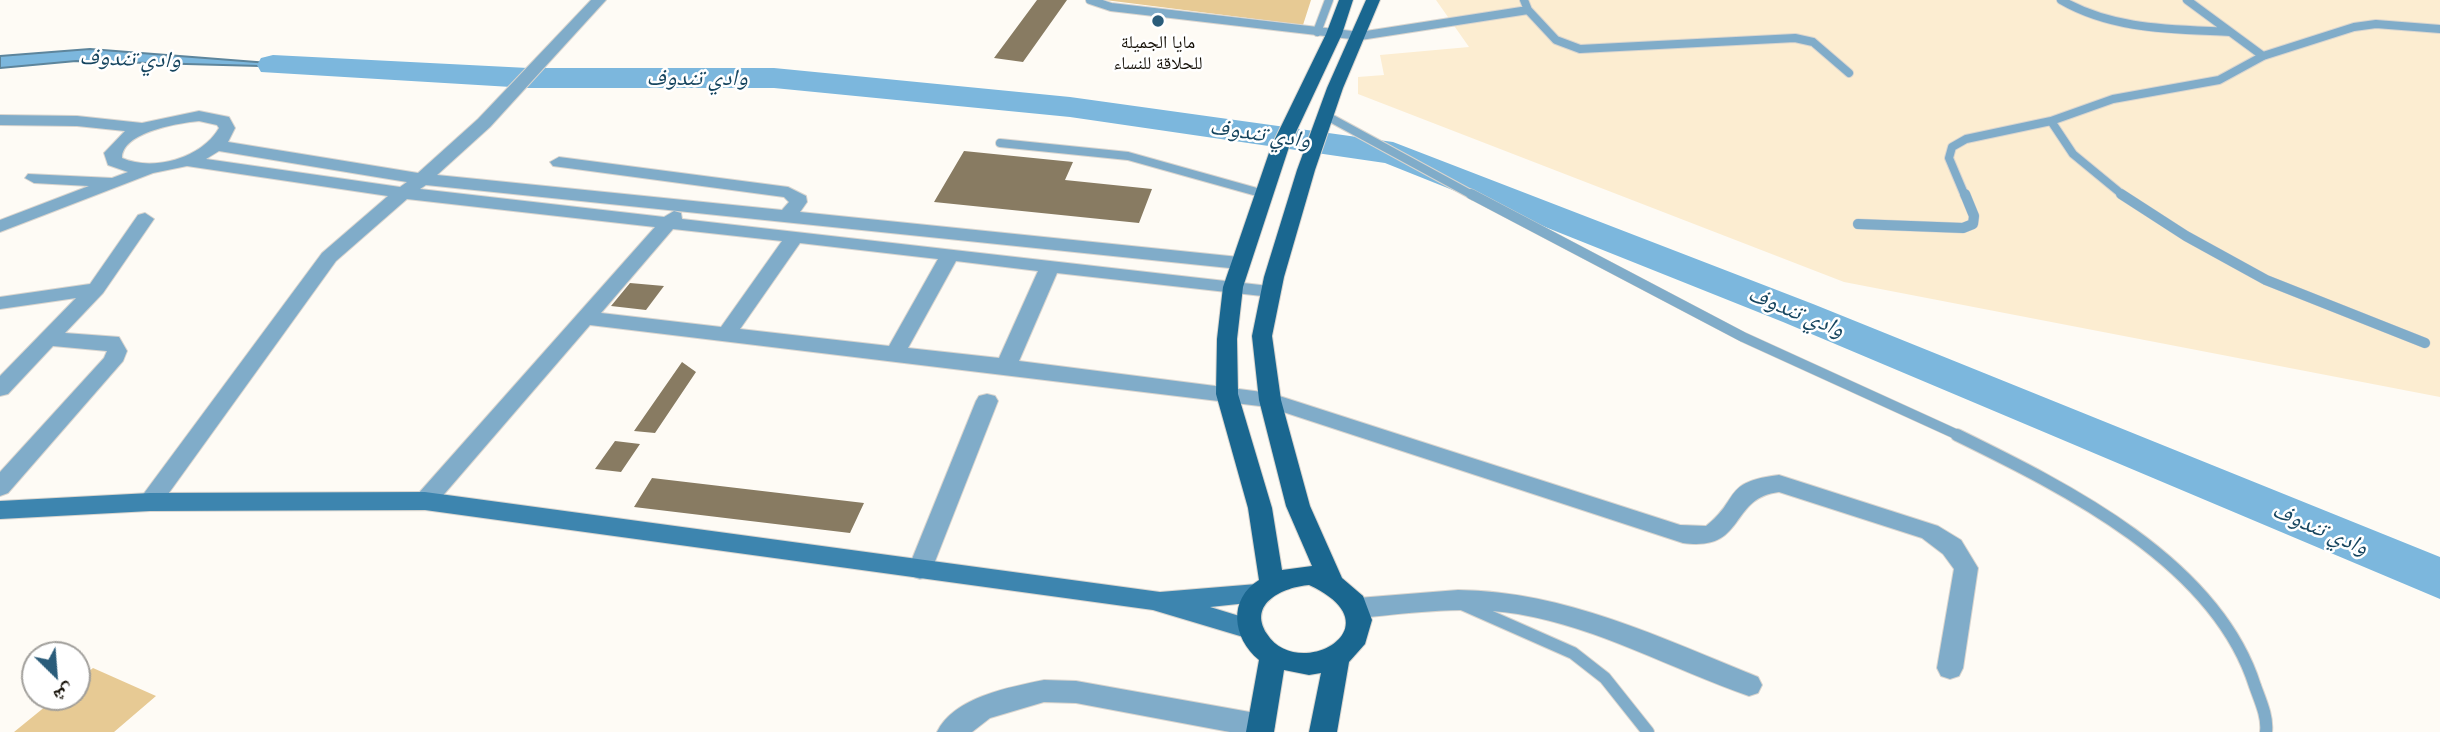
<!DOCTYPE html>
<meta charset="utf-8">
<style>
body{margin:0}
#map{position:relative;width:2440px;height:732px;overflow:hidden;background:#fefbf5;font-family:Figtree,"Noto Naskh Arabic",sans-serif}
canvas{display:block}
.north{position:absolute;left:21px;top:641px;width:70px;height:70px;box-sizing:border-box;background:#fff;border:2px solid #a19f9b;border-radius:50%;rotate:155deg;font-size:19px;font-weight:700;line-height:28px;text-align:center;color:#140f06}
.north::after{content:'';display:block;margin:auto;width:24px;height:32px;background:#2a5c7a;clip-path:polygon(50% 0,100% 100%,50% 72%,0 100%)}
</style>
<div id="map">
<canvas width="2440" height="732"></canvas>
<div class="north">ش</div>
</div>
<script>
const context = document.querySelector('canvas').getContext('2d');
context.lineJoin = 'round';
function fillPath(path, color) {
  context.fillStyle = color;
  context.fill(path, 'evenodd');
}
function strokePath(path, color, width, dash) {
  context.strokeStyle = color;
  context.lineWidth = width;
  context.lineCap = dash ? 'butt' : 'round';
  context.setLineDash(dash || []);
  context.stroke(path);
}
function write(font, color, halo, rows, align = 'center') {
  context.font = font + ' Figtree,"Noto Naskh Arabic",sans-serif';
  context.lineWidth = 5;
  context.setLineDash([]);
  context.textBaseline = 'middle';
  context.strokeStyle = halo;
  context.fillStyle = color;
  for (const [text, x, y, turn = 0] of rows) {
    context.save();
    context.translate(x, y);
    context.rotate((+turn || 0) * Math.PI / 180);
    context.textAlign = isNaN(turn) ? turn : align;
    if (halo) context.strokeText(text, 0, 0);
    context.fillText(text, 0, 0);
    context.restore();
  }
}
fillPath(new Path2D(`
 M1436,0h1004v397l-596,-115 -486,-188v-17l26,-2 -4,-20 89,-8z`), '#fcedd1');
fillPath(new Path2D(`
 M1105,0h206l-8,25z
 M93,668l63,28 -42,36h-100l43,-35h20v-16z`), '#e7ca94');
const water = new Path2D(`
 M90,49l243,19 -257,-7 -76,7v-12z`);
fillPath(water, '#7cb7dd');
strokePath(water, '#5d859c', 2);
fillPath(new Path2D(`
 M273,55l255,13h246l296,29 323,45 420,162 627,253v42l-657,-277 -398,-159 -315,-46 -296,-29h-246l-267,-16 -4,-7 4,-7z`), '#7cb7dd');
fillPath(new Path2D(`
 M1037,0h30l-44,62 -29,-4z
 M964,151l109,11 -8,18 87,9 -13,34 -205,-21z
 M630,283l34,3 -18,24 -35,-4z
 M682,362l14,10 -41,61 -21,-2z
 M615,441l25,3 -19,28 -26,-3z
 M652,478l212,25 -14,30 -216,-26z`), '#887b62');
const serviceFar2 = new Path2D(`
 M1090,0l21,7 249,29 168,-26 -4,-10
 M2061,0c52,30 110,29 169,32
 M2187,0l76,56
 M1528,10l28,30 24,9 215,-11 18,4 36,31
 M1317,32l12,-32
 M1325,115l149,81
 M2051,121l22,33 51,42
 M1000,143l128,13 136,38
 M1965,196l-16,-38 3,-11 14,-8 85,-18 62,-22 106,-19 44,-24 91,-29 22,-3 64,5`);
const serviceFar1 = new Path2D(`
 M1471,194l272,143 217,99
 M2121,194l65,42 80,44 159,63
 M1858,224l105,4 10,-4 1,-8 -9,-22`);
const service = new Path2D(`
 M1957,435c108,53 259,127 298,251 5,14 13,31 11,46
 M1462,604l111,49 32,25 43,54`);
const minor = new Path2D(`
 M591,0h15l-116,127 -53,48 345,35 7,-8 -5,-5 -231,-31 -3,-4 9,-5 229,30 18,9 1,6 -7,10 439,45 10,6 -10,6 -813,-84 -6,4 244,28 10,-6 7,2 1,6 596,68 3,4 -10,6 -214,-24 -38,88 251,32 410,132 26,1c35,-27 15,-44 73,-51l159,51 23,14 17,28 -15,100 -4,8 -9,3 -9,-3 -4,-8 17,-99 -11,-15 -21,-16 -143,-46c-51,6 -32,60 -96,51l-415,-136 -678,-82 -157,182 -8,3 -8,-3 -4,-6 4,-6 238,-268 -248,-28 -71,62 -178,247 -8,3 -8,-3 -4,-6 4,-6 180,-243 66,-57 -201,-30 -34,7 -153,59v-12l89,-34 -55,-3 -9,-5 3,-4 84,4 16,-6 -20,-7 -4,-12 21,-22 -48,-5 -77,-1v-10l77,1 65,7 57,-12 30,6 6,11 -7,14 190,31 60,-54zM199,121l18,4 2,3c-17,30 -66,44 -97,30 0,-26 57,-35 77,-37zM219,151l188,31 -7,5 -194,-28zM673,229l109,12 -61,86 -120,-14zM800,243l138,16 -49,87 -149,-17zM956,261l82,10 -39,87 -91,-10z
 M145,213l9,6 -51,74 -38,40 54,4 8,14 -4,10 -115,132 -8,3v-24l104,-114 3,-7 -54,-5 -45,48 -8,2v-20l76,-78 -76,11v-12l90,-13 48,-69z
 M987,394l8,2 3,5 -66,168 -3,7 -9,3 -9,-3 -3,-7 68,-168 3,-5z
 M1458,590c107,1 203,48 300,87l4,8 -4,8 -9,3c-78,-27 -149,-68 -231,-82 -53,-9 -107,-1 -160,4l-9,-3 -4,-7 4,-7 9,-3z
 M1044,680l32,1 185,33 10,4 4,8 -3,6h-42l-154,-29 -32,-1 -54,16 -18,14h-35c17,-35 73,-45 107,-52z`);
const secondary = new Path2D(`
 M425,492l735,100 97,-8 9,3 3,7 -3,7 -56,6 49,15 4,7 -4,7 -9,3 -97,-29 -728,-100 -275,1 -150,8v-18l150,-8z`);
const primary = new Path2D(`
 M1339,0h14l-11,34 -53,113 -46,140 -6,52 1,55 34,114 10,62 30,-4 -26,-60 -27,-106 -7,-64 12,-59 33,-107 30,-82 39,-88h14l-37,88 -28,82 -31,107 -12,59 9,64 29,106 32,72 21,18 9,24 -7,24 -16,18 -12,70h-28l12,-59 -12,2 -25,-5 -10,62h-28l13,-72c-27,-22 -31,-61 0,-80l-11,-72 -32,-114 1,-55 6,-52 48,-140 55,-113zM1309,585c91,42 -11,98 -42,49 -20,-31 17,-47 42,-49z`);
strokePath(serviceFar2, '#d9d5cf', 10);
strokePath(serviceFar1, '#d9d5cf', 11);
strokePath(service, '#d9d5cf', 14);
strokePath(minor, '#d9d5cf', 2);
strokePath(secondary, '#d9d5cf', 2);
strokePath(primary, '#d9d5cf', 2);
strokePath(serviceFar2, '#80acc9', 8);
strokePath(serviceFar1, '#80acc9', 10);
strokePath(service, '#80acc9', 12);
fillPath(minor, '#80acc9');
fillPath(secondary, '#3d85af');
fillPath(primary, '#1a6790');
for (const [x, y, r, color] of [
 [1158,21,7,"#2a5c7a"]
]) {
  const dot = new Path2D();
  dot.arc(x, y, r, 0, 2 * Math.PI);
  context.fillStyle = color;
  context.fill(dot);
  strokePath(dot, '#fff', 2.5);
}
write('18px', '#140f06', '#fff', [
 ["مايا الجميلة",1158,43],
 ["للحلاقة للنساء",1158,64]
]);
write('italic 23px', '#16455f', '#fff', [
 ["وادي تندوف",130,59,2],
 ["وادي تندوف",697,78],
 ["وادي تندوف",1260,134,8],
 ["وادي تندوف",1796,312,22],
 ["وادي تندوف",2320,529,23]
]);
</script>
